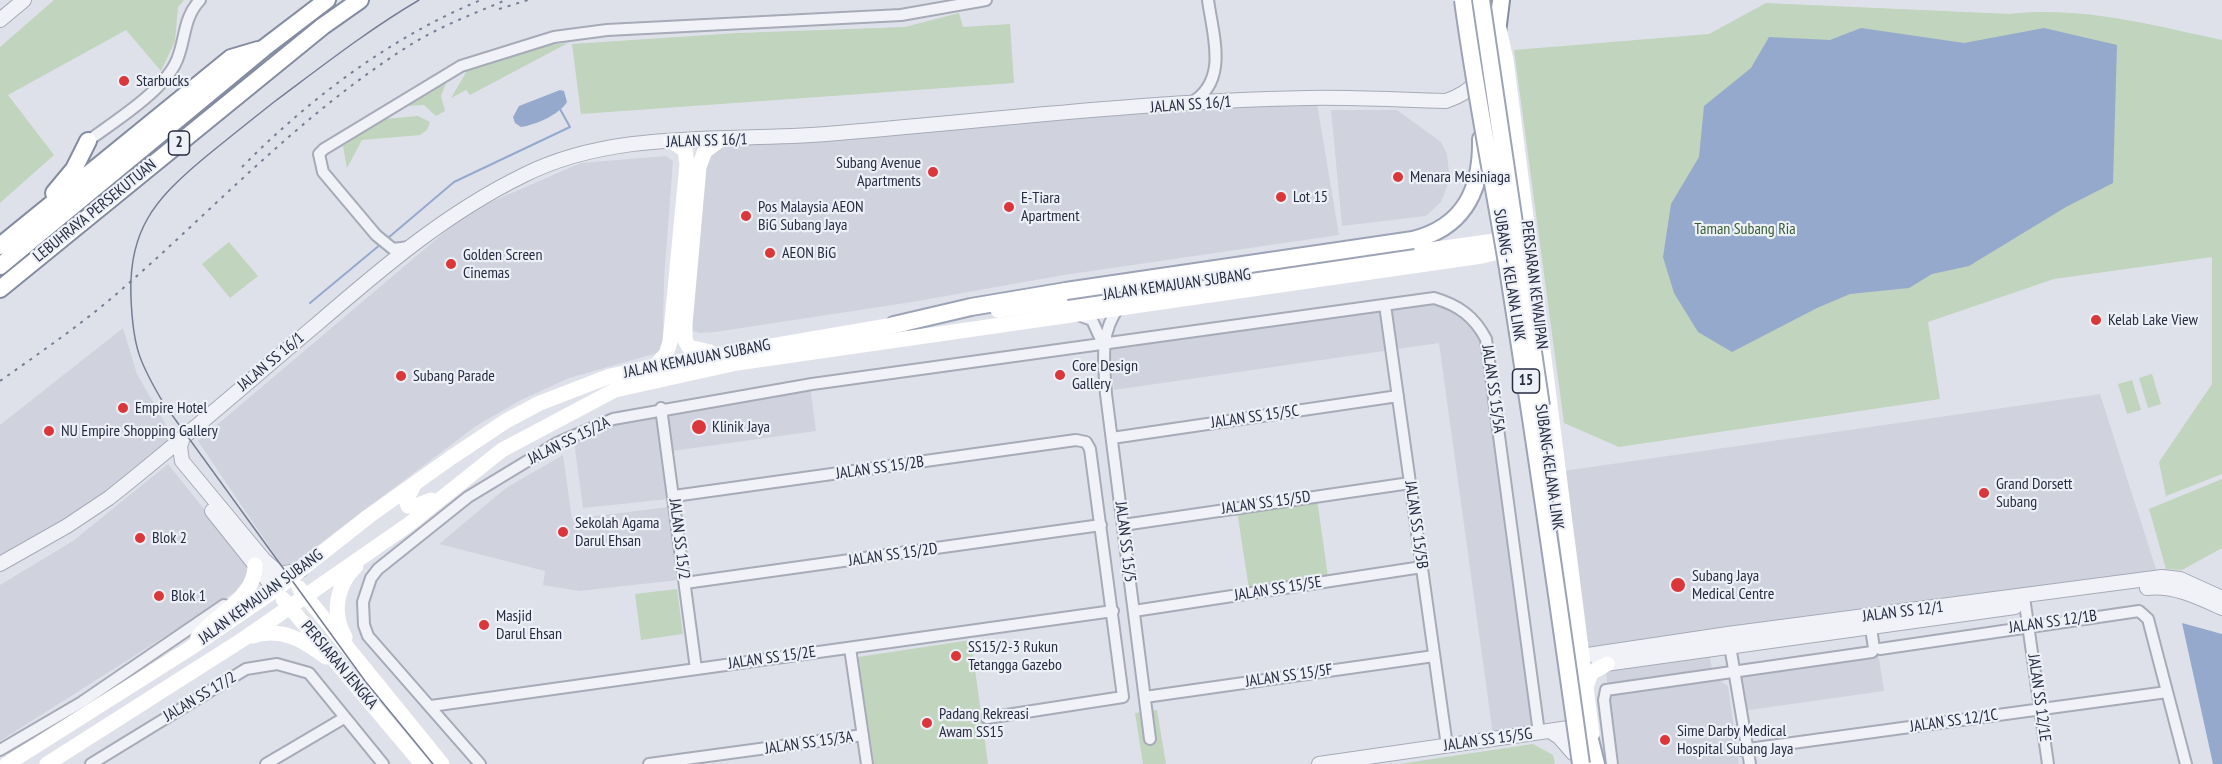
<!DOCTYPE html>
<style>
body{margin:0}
canvas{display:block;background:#dee1e9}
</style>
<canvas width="2222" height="764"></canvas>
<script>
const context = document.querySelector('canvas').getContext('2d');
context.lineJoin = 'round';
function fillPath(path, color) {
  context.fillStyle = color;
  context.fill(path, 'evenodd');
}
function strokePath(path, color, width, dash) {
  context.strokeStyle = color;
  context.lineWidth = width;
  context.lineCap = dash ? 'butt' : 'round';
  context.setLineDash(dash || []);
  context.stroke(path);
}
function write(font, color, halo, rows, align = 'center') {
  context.font = font + ' "PT Sans Narrow",sans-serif';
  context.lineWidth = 4.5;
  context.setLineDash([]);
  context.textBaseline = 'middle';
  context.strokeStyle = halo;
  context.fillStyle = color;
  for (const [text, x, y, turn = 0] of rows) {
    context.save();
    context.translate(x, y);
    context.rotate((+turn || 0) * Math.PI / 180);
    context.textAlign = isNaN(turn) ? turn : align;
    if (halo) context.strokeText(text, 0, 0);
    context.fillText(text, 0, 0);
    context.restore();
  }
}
fillPath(new Path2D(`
 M1317,103l22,132 -275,40 -152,27 -197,30 -16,1 -6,-2 -4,-7 12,-155 15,-23 289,-25z
 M1331,110h66l44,32 6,12 2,19 -2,14 -6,15 -15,14 -84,10z
 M666,156l7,5 -9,118 -1,52 -1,16 -5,6 -88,25 -50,23 -43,25 -191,144 -87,-129 262,-222 17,-11 104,-45z
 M1434,300l19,6 22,18 8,16 52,389 -42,6 -54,-392 -325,47 -6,-43z
 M123,328l14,46 37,65 -98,76 -76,42v-132z
 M810,386l6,45 -144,20 6,47 -95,10 -9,-67 40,-20z
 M2100,394l57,178 -451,62 7,42 15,10 11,78h-121l-12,-91 -20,-22 -23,-180z
 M563,455l9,64 96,-12 11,73 -100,11 -36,-6 2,-14 -106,-27 67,-56z
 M168,464l80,100 2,10 -15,18 -235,149v-156l73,-44z
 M1878,652l6,39 -142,20 -5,-39z`), '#d0d3de');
fillPath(new Path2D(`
 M54,0h130l-6,7 -3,34 -14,30 -35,-41 -118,65 46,60 -54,48v-156z
 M1766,3l244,11c73,-8 140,11 212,26v434l-56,22 -7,-34 53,-78v-127l-158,22 -126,43 12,77 -321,48 -55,-24 -50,-373 195,-16z
 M959,13l4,14 47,-3 4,59 -433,31 -9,-70 166,-11 167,-6z
 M568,43l-98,52 -4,-5 -15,8 17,-29 80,-24z
 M446,83l-5,13 4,15 -9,5 -12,-11 -16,1z
 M418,116l12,6 -3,8 -7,5 -58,5 -15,28 -4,-22 41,-27z
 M229,242l29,34 -28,22 -28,-34z
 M2152,374l9,30 -13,4 -9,-30z
 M2132,380l9,30 -14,4 -9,-30z
 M2222,479v69l-40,22 -16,-1 -17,-60z
 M1317,499l11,78 -79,12 -12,-78z
 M677,589l6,45 -42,6 -6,-46z
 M971,640l17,124h-114l-16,-107z
 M1157,710l9,54h-23l-8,-51z
 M1533,744l20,11 2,9h-156z`), '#c1d4be');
fillPath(new Path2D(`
 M1861,28l103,15 80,-15 73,17 -4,138 -47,24 -97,59 -37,8 -23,14 -59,6 -33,14 -85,44 -34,-20 -24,-39 -11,-36 8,-53 28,-47 5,-51 47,-38 18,-31 61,3z
 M560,90l4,1 3,11c-8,13 -32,23 -46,25l-6,-4 -2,-6 6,-11z
 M2182,623l40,11v130h-9z`), '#95a9cd');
strokePath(new Path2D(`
 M388,238l66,-56 116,-55 -10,-18
 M310,303l71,-59`), '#95a9cd', 2);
const minor = new Path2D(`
 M1191,103c38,-22 22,-67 17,-103
 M88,141c27,-20 76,-50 89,-81 9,-22 6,-42 23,-60
 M409,247l-16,2 -17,-14 -53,-63 -4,-18 5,-5 137,-83 93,-29 53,-7 294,-15 85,-15
 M1385,305l62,441
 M1119,307c-20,27 -15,55 -13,87l44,345
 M1078,315l14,5 11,24
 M661,408l35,261
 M1112,438l286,-42
 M674,496l402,-56 10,2 4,7 33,248 -136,21
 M1123,525l287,-42
 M685,583l416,-58
 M2024,597l24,167
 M1134,611l288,-44
 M1729,640l21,124
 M850,648l17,116
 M1880,649l259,-38 9,8 38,145
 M1145,697l289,-41
 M431,706l682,-95
 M0,750l82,-48 142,-97
 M1741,750l426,-58
 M91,764l155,-95 31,-5 32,9 74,91
 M266,764l78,-46
 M480,764l-112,-128 -4,-11 -1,-23 8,-24 7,-9 90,-72 89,-54 56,-24 199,-35 622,-86c24,7 40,18 52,41l53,394
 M649,764l214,-29
 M1612,764l-8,-64 2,-10 266,-38 2,-4 -4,-26`);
const tertiary = new Path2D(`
 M0,20l24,-20
 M183,437l-3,10 2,14 82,99 16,14 21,-4
 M212,511l63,79
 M0,564l67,-38 42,-28c71,-56 139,-116 208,-174 65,-56 129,-111 207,-149 91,-46 202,-33 302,-41 160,-13 320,-33 481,-36 46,-1 93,2 139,3 29,-10 33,-21 42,-50
 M2147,588c27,-3 51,9 75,20
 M1581,656l147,-22 434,-57 18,2 42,19
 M1598,665l417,-58
 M1550,731l9,6 14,16
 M1319,764l250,-36`);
const primary = new Path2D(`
 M1413,240c51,-13 69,-50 68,-101
 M894,325l77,-18 95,-16
 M1585,720l11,44`);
const trunk = new Path2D(`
 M1493,65l8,-65
 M1489,90l4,52
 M54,193l20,-24 14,-28
 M0,246l231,-188 27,-8
 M0,266l264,-218 63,-48
 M0,289l323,-263 37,-26`);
strokePath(minor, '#a7abb7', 14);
strokePath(tertiary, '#a7abb7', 16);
strokePath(primary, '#9ca3b6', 20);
strokePath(trunk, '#848ca1', 20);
strokePath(minor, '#f1f2f7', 10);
strokePath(tertiary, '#f1f2f7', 14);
strokePath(new Path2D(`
 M1499,29l7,31 86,674
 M998,310l511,-71 12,10 11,17
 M710,352l-21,-5 -4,-7v-16l14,-157 6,-16 15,-11
 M655,366l11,-12 4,-12 17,-178 -2,-14 -14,-9
 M413,487l-7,13 2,6h8l15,-6
 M299,588l143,176
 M283,599l139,165
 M252,636c30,-9 51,4 74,21
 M198,637c18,-23 58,-40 57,-72
 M345,637c-14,-24 -8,-53 11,-71
 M1586,687l5,-14 16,-9
 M7,764l182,-115 86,-59 94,-74 83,-59 54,-36 34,-18 70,-27 45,-10 250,-43
 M47,764l198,-126 163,-113 94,-75 113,-60 122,-27 745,-107 21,-5 5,-10`), '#fff', 15);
strokePath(primary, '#fff', 16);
strokePath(trunk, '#fff', 16);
strokePath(new Path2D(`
 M419,0c-51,30 -98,67 -145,102 -24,19 -48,38 -71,57 -49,41 -75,72 -72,139 2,49 8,64 33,106l201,277 68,83`), '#767d94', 1.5);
strokePath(new Path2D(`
 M499,9l29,-9
 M242,167c68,-69 149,-130 239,-167
 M0,381c41,-29 82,-57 120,-90 95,-83 180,-176 287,-244 31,-20 66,-33 99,-47`), '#767d94', 2, [3, 6]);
const primaryBridge = new Path2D(`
 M1463,0c12,90 30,179 45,269 26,165 50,330 73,495
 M1481,0l60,406
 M1066,291l347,-51`);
strokePath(primaryBridge, '#9ca3b6', 20, []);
strokePath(primaryBridge, '#fff', 16);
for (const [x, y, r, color] of [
 [124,81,6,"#db363a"],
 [933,172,6,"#db363a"],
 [1398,177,6,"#db363a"],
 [1281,197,6,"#db363a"],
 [1009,207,6,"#db363a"],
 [746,216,6,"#db363a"],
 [770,253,6,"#db363a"],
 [451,264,6,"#db363a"],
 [2096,320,6,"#db363a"],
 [1060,375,6,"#db363a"],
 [401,376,6,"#db363a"],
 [123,408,6,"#db363a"],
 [699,427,8,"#db363a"],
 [49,431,6,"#db363a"],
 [1984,493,6,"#db363a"],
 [563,532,6,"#db363a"],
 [140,538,6,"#db363a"],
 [1678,585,8,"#db363a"],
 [159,596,6,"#db363a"],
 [484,625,6,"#db363a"],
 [956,656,6,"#db363a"],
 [927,723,6,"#db363a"],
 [1665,740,6,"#db363a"]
]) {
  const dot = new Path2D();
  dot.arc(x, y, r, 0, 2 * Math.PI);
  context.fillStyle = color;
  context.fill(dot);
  strokePath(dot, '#edf0f6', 2);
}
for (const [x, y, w] of [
 [179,143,21],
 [1526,381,27]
]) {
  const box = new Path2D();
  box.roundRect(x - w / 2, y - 12, w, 24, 4.5);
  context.fillStyle = '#edf0f6';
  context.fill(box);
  strokePath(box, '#262c41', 1.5);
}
write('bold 15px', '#262c41', null, [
 ["2",179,143],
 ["15",1526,381]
]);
write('16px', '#262c41', '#edf0f6', [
 ["Starbucks",136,81],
 ["Subang Avenue",921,163,"right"],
 ["Apartments",921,181,"right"],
 ["Menara Mesiniaga",1410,177],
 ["Lot 15",1293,197],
 ["E-Tiara",1021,198],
 ["Apartment",1021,216],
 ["Pos Malaysia AEON",758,207],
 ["BiG Subang Jaya",758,225],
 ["AEON BiG",782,253],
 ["Golden Screen",463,255],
 ["Cinemas",463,273],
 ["Kelab Lake View",2108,320],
 ["Core Design",1072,366],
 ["Gallery",1072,384],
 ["Subang Parade",413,376],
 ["Empire Hotel",135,408],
 ["Klinik Jaya",712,427],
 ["NU Empire Shopping Gallery",61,431],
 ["Grand Dorsett",1996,484],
 ["Subang",1996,502],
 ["Sekolah Agama",575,523],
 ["Darul Ehsan",575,541],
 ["Blok 2",152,538],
 ["Subang Jaya",1692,576],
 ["Medical Centre",1692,594],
 ["Blok 1",171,596],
 ["Masjid",496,616],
 ["Darul Ehsan",496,634],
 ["SS15/2-3 Rukun",968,647],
 ["Tetangga Gazebo",968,665],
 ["Padang Rekreasi",939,714],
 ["Awam SS15",939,732],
 ["Sime Darby Medical",1677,731],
 ["Hospital Subang Jaya",1677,749]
], 'left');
write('16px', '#262c41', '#edf0f6', [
 ["JALAN SS 16/1",1191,105,-4],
 ["JALAN SS 16/1",707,141,-2],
 ["LEBUHRAYA PERSEKUTUAN",95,211,-39],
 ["SUBANG - KELANA LINK",1509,275,81],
 ["JALAN KEMAJUAN SUBANG",1177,285,-8],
 ["PERSIARAN KEWAJIPAN",1534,285,83],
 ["JALAN KEMAJUAN SUBANG",697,359,-11],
 ["JALAN SS 16/1",271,362,-40],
 ["JALAN SS 15/5A",1493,389,82],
 ["JALAN SS 15/5C",1255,417,-8],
 ["JALAN SS 15/2A",569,441,-26],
 ["SUBANG-KELANA LINK",1549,467,82],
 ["JALAN SS 15/2B",880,468,-8],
 ["JALAN SS 15/5D",1266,503,-8],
 ["JALAN SS 15/5B",1416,525,82],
 ["JALAN SS 15/2",679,539,83],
 ["JALAN SS 15/5",1125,542,83],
 ["JALAN SS 15/2D",893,555,-8],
 ["JALAN SS 15/5E",1278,589,-9],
 ["JALAN KEMAJUAN SUBANG",261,597,-36],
 ["JALAN SS 12/1",1903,612,-7],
 ["JALAN SS 12/1B",2053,622,-8],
 ["JALAN SS 15/2E",772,658,-8],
 ["PERSIARAN JENGKA",339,665,50],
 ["JALAN SS 15/5F",1289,676,-8],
 ["JALAN SS 17/2",200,697,-31],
 ["JALAN SS 12/1E",2039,698,82],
 ["JALAN SS 12/1C",1954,721,-8],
 ["JALAN SS 15/5G",1488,740,-8],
 ["JALAN SS 15/3A",809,743,-8]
]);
write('16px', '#345e31', '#edf0f6', [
 ["Taman Subang Ria",1745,229]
]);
</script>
